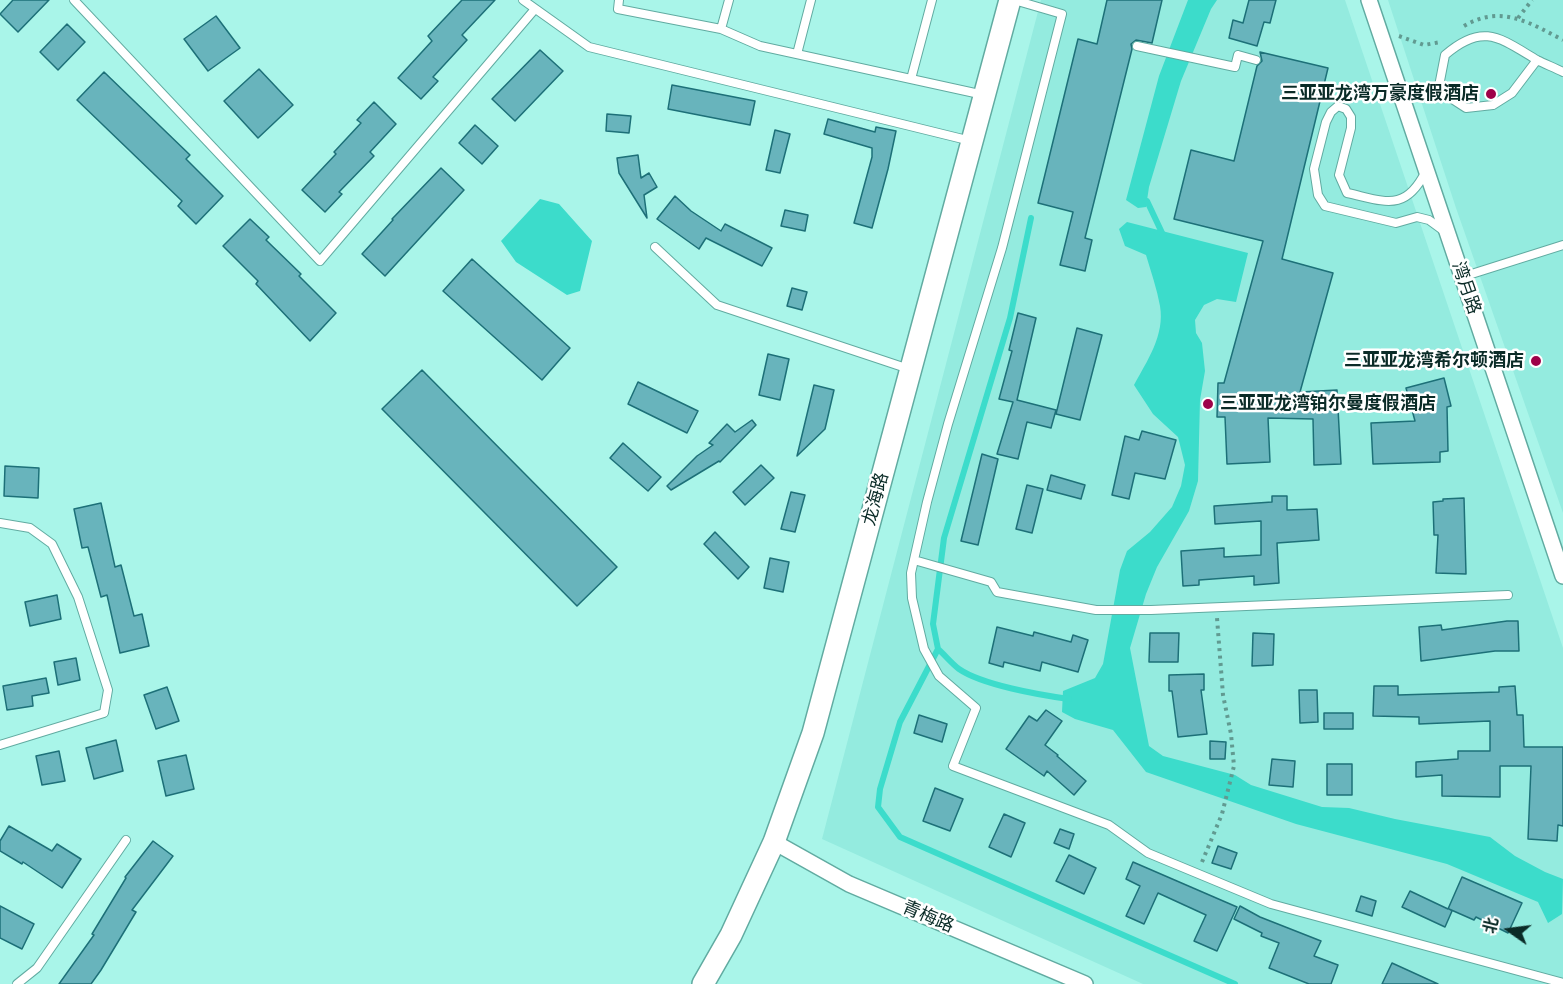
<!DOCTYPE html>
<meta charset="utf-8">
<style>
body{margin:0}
#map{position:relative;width:1563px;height:984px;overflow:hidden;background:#a9f5e9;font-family:Rubik,"Noto Sans SC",sans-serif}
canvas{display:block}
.north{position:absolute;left:1479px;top:900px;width:60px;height:60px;-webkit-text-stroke:4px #fff;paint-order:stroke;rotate:284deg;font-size:16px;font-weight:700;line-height:24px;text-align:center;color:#0a2b27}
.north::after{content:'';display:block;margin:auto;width:21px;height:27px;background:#0a2b27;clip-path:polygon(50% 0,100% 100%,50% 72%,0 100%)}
</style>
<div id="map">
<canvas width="1563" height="984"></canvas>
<div class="north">北</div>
</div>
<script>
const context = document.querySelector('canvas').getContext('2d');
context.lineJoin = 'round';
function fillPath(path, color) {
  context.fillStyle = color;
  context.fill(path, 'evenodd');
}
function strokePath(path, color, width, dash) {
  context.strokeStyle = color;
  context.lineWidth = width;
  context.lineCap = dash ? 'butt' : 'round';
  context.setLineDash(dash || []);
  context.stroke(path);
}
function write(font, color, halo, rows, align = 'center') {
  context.font = font + ' Rubik,"Noto Sans SC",sans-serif';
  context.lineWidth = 5;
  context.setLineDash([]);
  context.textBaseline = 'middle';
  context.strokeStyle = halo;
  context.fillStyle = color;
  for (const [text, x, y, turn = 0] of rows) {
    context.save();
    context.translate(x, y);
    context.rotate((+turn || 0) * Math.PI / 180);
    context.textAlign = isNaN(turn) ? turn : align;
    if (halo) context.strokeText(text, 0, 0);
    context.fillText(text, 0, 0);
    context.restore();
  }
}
fillPath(new Path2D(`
 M1041,0h304l218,648v336h-420l-321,-145z
 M1388,0h175v513l-107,-305z`), '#94ebdf');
fillPath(new Path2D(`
 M1188,0h29l-6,9 -30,72 -32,106 -3,20 -8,1 -12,-8 33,-124z
 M540,199l19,5 33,37 -12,50 -13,4 -51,-33 -15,-21z
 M1127,222l121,31 -12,49 -19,-3 -13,6 -9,15 1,13 6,10 3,28 -5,29 -2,81 -9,30 -32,56 -11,27 -16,54 19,98 14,10 72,19 16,10 71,22 27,1 46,11 95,18 25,19 30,16 18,7 -1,35 -14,9 -10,-21 -91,-38 -151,-40 -150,-52 -33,-42 -38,-11 -13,-7 1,-21 32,-13 8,-14 17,-94 7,-19 23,-19 22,-25 9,-21 4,-21 -7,-28 -25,-23 -19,-29c13,-24 31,-50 26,-79 -3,-17 -9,-34 -14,-51l-21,-9 -6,-17z`), '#3cdccb');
strokePath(new Path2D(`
 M1147,201l17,36
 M1031,218l-21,100 -66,220 -11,86 5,25 -38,73 -20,67 -2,18 22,30 335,147
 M938,649c7,6 13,14 21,20 23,16 81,26 110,30`), '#3cdccb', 6);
const building = new Path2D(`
 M13,0h36l-31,32 -18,-18z
 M462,0h33l-33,35 5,5 -34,37 5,4 -17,18 -23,-21 34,-37 -4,-5z
 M1107,0h55l-10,43 -16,-3 -5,4 1,5 -47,189 7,2 -7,31 -25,-6 13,-53 -35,-9 40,-164 19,5z
 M1249,0h27l-6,23 -6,-1 -7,24 -28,-8 4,-18 10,3z
 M216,16l24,32 -32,23 -24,-32z
 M67,24l18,18 -27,28 -18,-18z
 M540,50l23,21 -48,50 -23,-22z
 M1260,52l68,16 -46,191 51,14 -33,119 37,-2 4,74 -27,1 -1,-46 -45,-1 2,44 -43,2 -2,-47h-8l1,-34h6l39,-142 -89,-22 17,-69 43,11 23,-95 5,-5z
 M259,69l34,36 -35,33 -34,-37z
 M104,72l86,83 -4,4 37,37 -27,28 -18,-18 4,-5 -105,-101z
 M672,85l83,16 -5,24 -82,-16z
 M374,102l22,22 -26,28 4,4 -35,36 3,2 -17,18 -23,-22 34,-36 -2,-2 27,-29 -4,-3z
 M607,114l24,2 -2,17 -23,-2z
 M828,119l47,13 1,-5 20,4 -8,38 -16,59 -18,-5 18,-66v-9l-48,-14z
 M475,125l23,21 -16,18 -23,-21z
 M775,130l15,4 -10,39 -14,-3z
 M638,155l3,23 8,-5 8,14 -13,8 3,23 -28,-45 -2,-15z
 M441,168l23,22 -79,86 -23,-22 31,-34 -1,-1z
 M675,196l16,15 30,20 4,-7 47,24 -10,18 -56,-28 -7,11 -42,-30z
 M785,210l23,5 -3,16 -24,-5z
 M250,219l19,18 -3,3 35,34 -2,2 37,37 -26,28 -54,-57 2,-3 -35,-35z
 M472,259l98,89 -28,32 -99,-89z
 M792,288l15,4 -5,18 -15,-4z
 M1018,313l18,5 -19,82 39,10 -5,18 -24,-6 -9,37 -21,-5 16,-52 -14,-3 13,-48 -3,-1z
 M1077,328l25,7 -22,85 -24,-6z
 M768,354l21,5 -9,41 -21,-5z
 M422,370l195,197 -40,39 -195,-197z
 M1444,378l7,28 -4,1 1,44 -8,1v10l-67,2 -2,-41 44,-2 -9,-33z
 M638,382l60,29 -11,22 -59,-29z
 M814,385l20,5 -9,39 -28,27z
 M752,420l4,5 -36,37 -1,-1 -48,29 -4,-4 30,-30 16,-11 -4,-2 18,-19 8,8z
 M1142,431l34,9 -11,39 -30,-6 -6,26 -17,-4 13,-59 14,4z
 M623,443l38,34 -13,14 -38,-33z
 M982,454l16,5 -20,86 -17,-4z
 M761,465l13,13 -29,27 -12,-13z
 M5,466l34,2 -1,30 -34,-2z
 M1051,475l34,10 -4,14 -34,-9z
 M1027,485l16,4 -11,44 -16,-4z
 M791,492l14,3 -10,37 -14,-3z
 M1272,496h15v14l30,-1 2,31 -42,3 2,40 -25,2v-9l-55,4v5l-16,1 -2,-35 43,-3v9l37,-2v-34l-46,3 -1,-18 58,-4z
 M1464,498l2,76 -30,-1 2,-38h-4l-1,-33 10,-1v-2z
 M101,503l14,64 6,-2 13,51 8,-2 7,32 -29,7 -13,-58 -6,2 -13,-50 -6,1 -8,-39z
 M715,532l34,35 -11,12 -34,-35z
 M770,558l19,4 -6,30 -19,-4z
 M57,595l4,24 -31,7 -5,-24z
 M1507,621h11l1,30h-24l-74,10 -2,-34 22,-2 1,5z
 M997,627l36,9 1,-4 37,10 2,-7 15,5 -10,32 -36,-10 -2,9 -36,-9 -1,5 -14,-4z
 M1150,633h29l-1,29h-29z
 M1253,633l21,1 -1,31 -21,1z
 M76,658l4,22 -22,5 -4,-23z
 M1204,674v16h-3l6,44 -29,3 -6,-46h-3v-16z
 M46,678l3,15 -17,3 1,10 -26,4 -4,-24z
 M1374,686h24v9l101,-3v-5l16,-1 2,29h6l1,32h39v79l-5,-1 -1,16 -29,-2 3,-73h-31v31l-58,-1v-21l-26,2v-15l42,-3v-8h32v-30l-71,3v-7l-46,-1z
 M167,687l12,34 -23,8 -12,-34z
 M1299,690h18l1,32 -18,1z
 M1046,710l16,11 -17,24 13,10 -1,1 29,25 -12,14 -27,-24 -3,5 -38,-27 23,-33 8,5z
 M1324,713h29v16h-29z
 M919,715l28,9 -5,18 -28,-9z
 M116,740l7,31 -29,8 -8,-31z
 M1210,741l16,1 -1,17h-15z
 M59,751l6,30 -23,4 -6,-29z
 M186,755l8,34 -28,7 -8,-35z
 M1272,759l23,2 -2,26 -24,-2z
 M1327,764h25v31h-25z
 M935,788l28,11 -13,32 -27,-10z
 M1004,814l21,9 -14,34 -22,-10z
 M9,826l43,25 5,-7 24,15 -19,29 -39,-26 -1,2 -22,-13v-10z
 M1060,829l14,5 -5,15 -15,-6z
 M153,841l20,15 -41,54 4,2 -35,58 -10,14h-32l35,-49 -2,-1 34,-56 -1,-1z
 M1218,846l19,7 -6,16 -19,-6z
 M1069,855l27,13 -12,26 -28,-13z
 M1133,862l104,45 -20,44 -23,-10 12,-26 -48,-22 -14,31 -18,-8 14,-30 -14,-7z
 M1462,877l60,26 -14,30 -32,-16 -2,3 -25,-11 3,2 -7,16 -43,-20 8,-16 38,18z
 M1361,896l15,5 -4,15 -16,-5z
 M0,906l34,18 -12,25 -22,-11z
 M1240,906l20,11 61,24 -7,15 24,9 -7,19h-22l-40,-16 10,-25 -18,-7 1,-3 -28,-14z
 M1392,963l46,21h-56z`);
fillPath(building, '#68b4bc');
strokePath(building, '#1d7078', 1.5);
const lane = new Path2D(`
 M74,0l246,261 215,-252
 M523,0l66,47 382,94
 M619,0l-1,9 103,20
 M729,0l-8,29 39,17 224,49
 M1014,0l48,14 -60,234 -54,176 -21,78 -16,71 1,25 12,51 15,27 37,32 -23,58 156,59 39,28 123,51 292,79
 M1137,46l98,21 3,-12 18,5
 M797,54l14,-54
 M1537,60l-25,33 -19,12 -27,3 -17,-11 -10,-11 6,-31c38,-33 55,-17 92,5 8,4 18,8 26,12
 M911,79l21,-79
 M1403,100l36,-14
 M1426,171c-21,42 -41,30 -79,22l-8,-18 12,-47v-11l-5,-8 -8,-3 -7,6 -5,10 -12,47 4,26 7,11 71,17 21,-6 12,3 15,11
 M655,247l62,58 192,64
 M1462,277l101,-32
 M0,523l30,5 22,16 26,53 30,93 -4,23 -104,32
 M914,560l77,22 6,10 99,18h55l357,-15
 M17,984l20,-16 89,-128`);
const street = new Path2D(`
 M1369,0l194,576
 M774,842l75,42 236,100`);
const secondary = new Path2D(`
 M703,984l28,-49 43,-93 39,-109 197,-733`);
strokePath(lane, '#61aba1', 10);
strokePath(street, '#61aba1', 18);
strokePath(secondary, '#61aba1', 24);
strokePath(new Path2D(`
 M1518,18l14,-18
 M1464,26c37,-22 66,-3 99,14
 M1399,36l25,9 17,-3
 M1202,862l20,-48 12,-48 -3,-32 -8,-39 -6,-77`), '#619a91', 4, [3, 4.5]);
strokePath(lane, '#fff', 8);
strokePath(street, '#fff', 15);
strokePath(secondary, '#fff', 21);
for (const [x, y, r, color] of [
 [1491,94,6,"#9e0249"],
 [1536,361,6,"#9e0249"],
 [1208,404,6,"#9e0249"]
]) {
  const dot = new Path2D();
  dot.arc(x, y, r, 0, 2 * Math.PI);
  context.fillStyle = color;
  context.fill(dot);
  strokePath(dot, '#fff', 2);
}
write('bold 18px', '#0a2b27', '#fff', [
 ["三亚亚龙湾万豪度假酒店",1479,94],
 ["三亚亚龙湾希尔顿酒店",1524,361],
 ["三亚亚龙湾铂尔曼度假酒店",1220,404,"left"]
], 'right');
write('18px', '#0a2b27', '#fff', [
 ["湾月路",1466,288,71],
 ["龙海路",876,499,-75],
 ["青梅路",928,917,23]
]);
</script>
